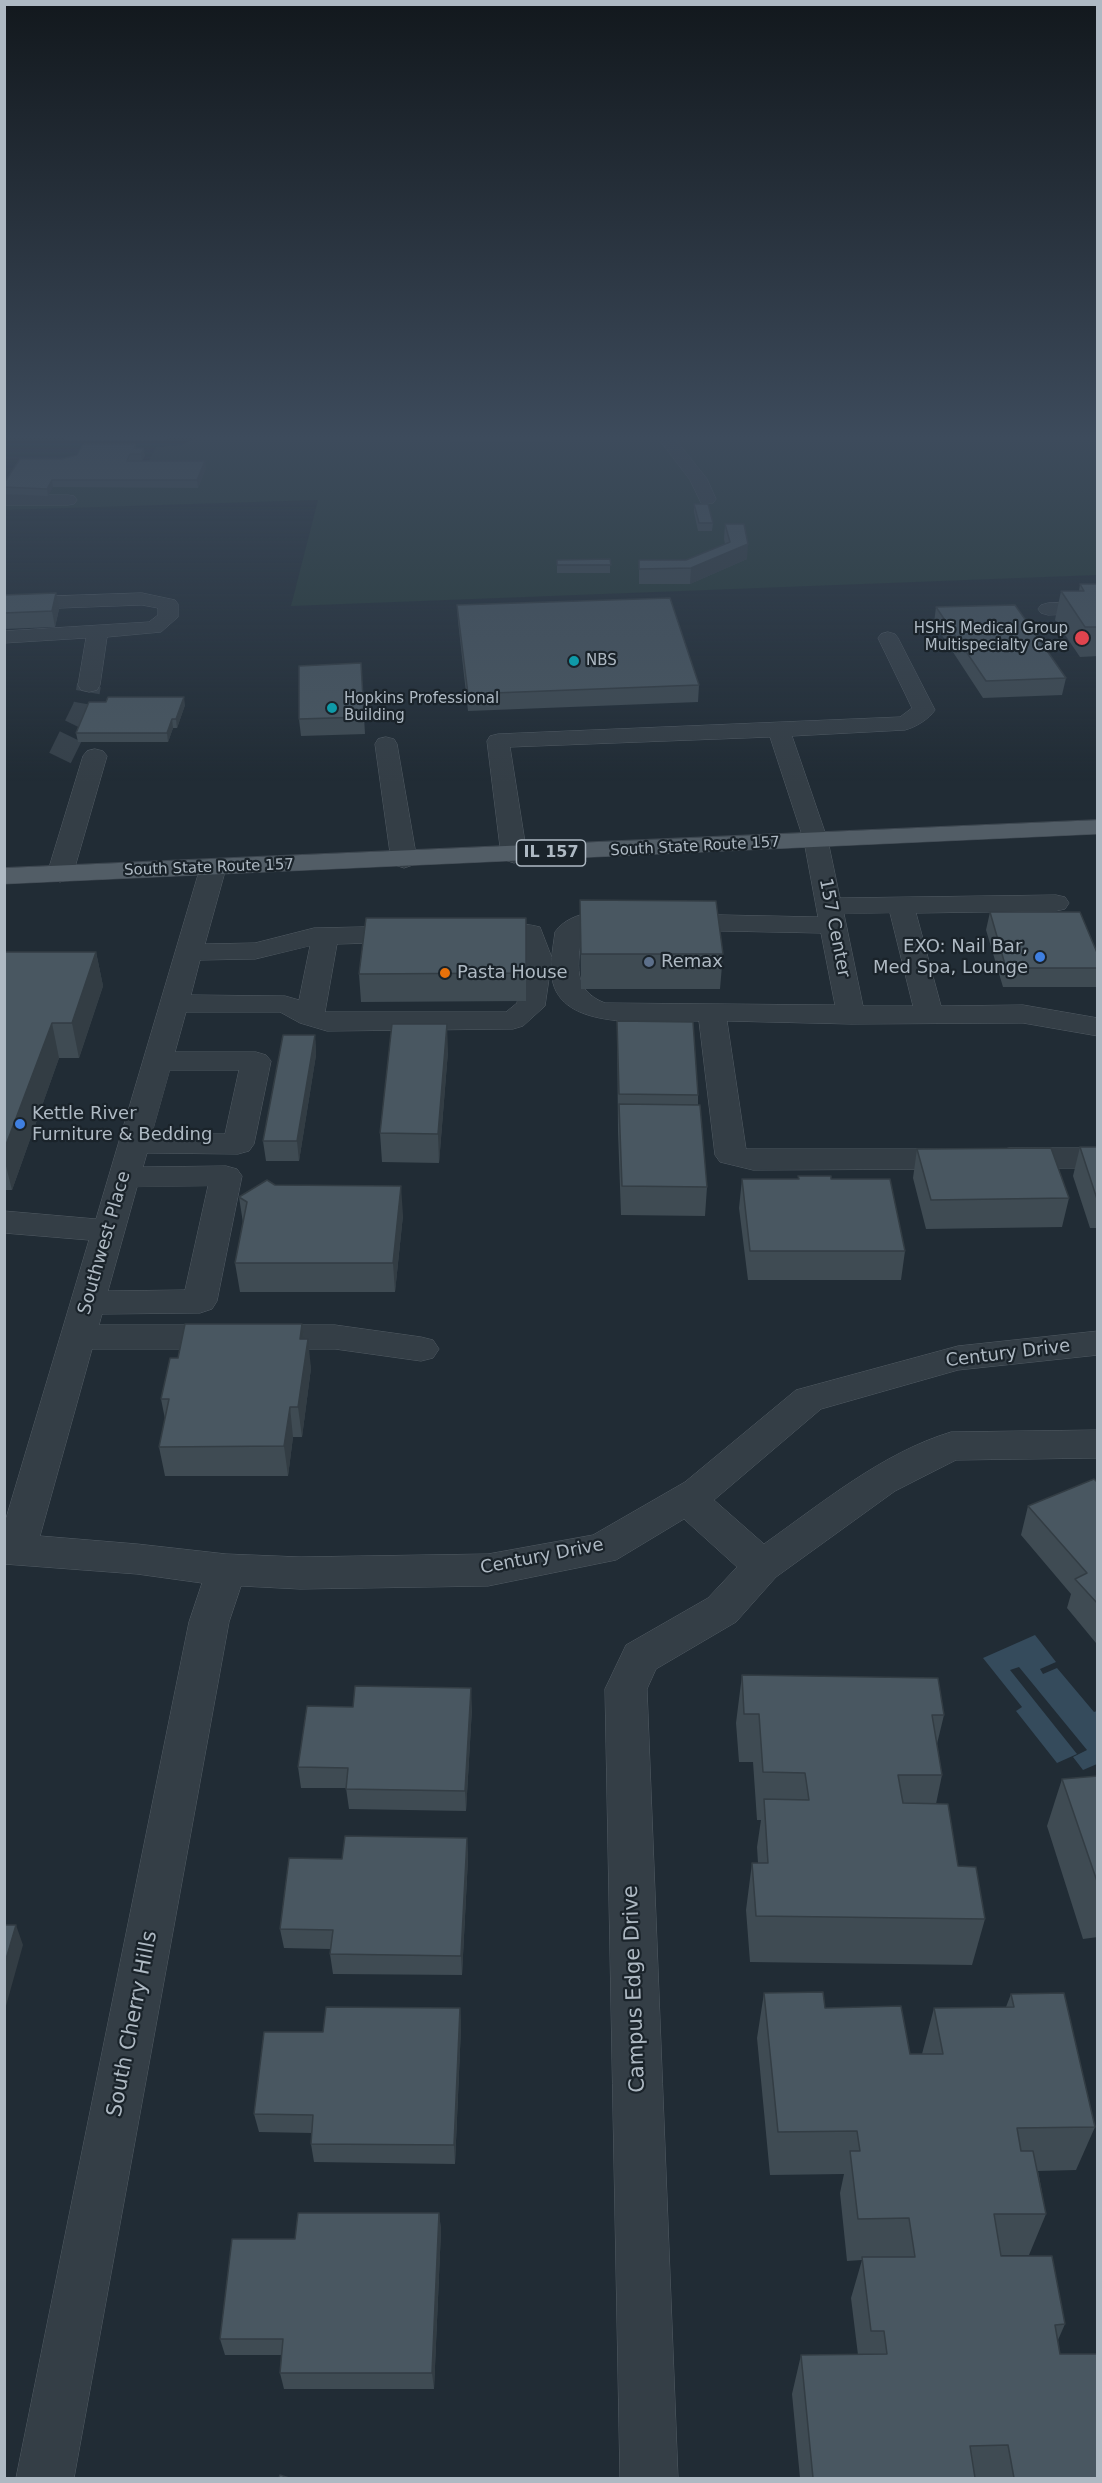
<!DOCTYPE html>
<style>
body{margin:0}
#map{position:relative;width:1102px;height:2483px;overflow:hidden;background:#212c35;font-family:"DejaVu Sans",sans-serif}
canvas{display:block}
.frame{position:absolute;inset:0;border:6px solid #aeb9c3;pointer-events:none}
</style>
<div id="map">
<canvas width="1102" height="2483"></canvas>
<div class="frame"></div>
</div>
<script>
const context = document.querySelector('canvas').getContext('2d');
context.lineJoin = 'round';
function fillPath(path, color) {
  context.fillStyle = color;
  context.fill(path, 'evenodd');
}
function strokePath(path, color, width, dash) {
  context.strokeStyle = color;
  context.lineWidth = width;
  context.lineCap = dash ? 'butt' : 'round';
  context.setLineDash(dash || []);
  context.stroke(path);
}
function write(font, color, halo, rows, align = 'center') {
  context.font = font + ' "DejaVu Sans",sans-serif';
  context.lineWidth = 4.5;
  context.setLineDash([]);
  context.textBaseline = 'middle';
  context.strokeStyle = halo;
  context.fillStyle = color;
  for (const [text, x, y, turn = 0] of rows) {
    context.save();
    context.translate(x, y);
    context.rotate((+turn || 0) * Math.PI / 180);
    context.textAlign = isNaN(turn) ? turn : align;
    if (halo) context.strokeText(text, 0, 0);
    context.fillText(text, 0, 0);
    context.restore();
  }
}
fillPath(new Path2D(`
 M203,435h894v140l-806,31 27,-106 -313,10v-8l43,-6 5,-9 92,-19 11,-21 25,-2z`), '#263a38');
fillPath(new Path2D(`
 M1035,1635l21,27 -16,7 3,5 14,-6 37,44 3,-1v53l-14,6 -10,-13 14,-7 -68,-83 -9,3 67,84 -20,9 -41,-52 6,-4 -39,-49z`), '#354b5c');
strokePath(new Path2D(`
 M60,758l25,-51 4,-22`), '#36414a', 24, [24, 12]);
const minor = new Path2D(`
 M59,435h113l-8,5h-97z
 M444,435h114l-8,5h-98z
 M656,435h16l35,44 9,20 -3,4h-12l-11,-23z
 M4,495h64l6,1 3,4 -3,4 -6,1h-64z
 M142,593l33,7 3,4v13l-17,15 -54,5 -7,48 -3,5 -8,2 -8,-2 -3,-5 8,-47 -82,5v-12l145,-9 9,-7v-7l-16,-3 -138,5v-12z
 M1098,601v12l-50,2 -7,-2 -3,-4 3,-4 7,-2z
 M888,632l7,2 3,4 37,72c-6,9 -19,17 -30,20l-113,6 36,105 12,57 216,-3 9,2 4,6 -4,6 -9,2 -140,2 25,93 82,-1 75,13v18l-75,-13 -172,1 -124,-3 19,128h215l11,3 5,7 -5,7 -11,3 -208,1 -33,-8 -5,-7 -16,-134c-41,-1 -133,12 -146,-38 -4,-16 0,-35 2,-51 16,-23 54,-23 79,-17l4,6 -4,6c-18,4 -37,-3 -53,8 -2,29 -10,55 24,68l230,2 -14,-72 -147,-3 -9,-2 -4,-6 4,-6 9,-2 144,3 -14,-76 -34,-104 -260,10 17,108 -4,5 -9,3 -9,-3 -4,-5 -14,-114 3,-5 8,-2 402,-17 12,-9 -34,-70 3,-4zM890,913l23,93h-50l-19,-92z
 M386,737l8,2 3,5 20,116 -4,5 -9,3 -9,-3 -4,-5 -16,-116 3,-5z
 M95,749l8,2 4,5 -34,118 -4,5 -9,3 -9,-3 -4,-5 36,-118 4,-5z
 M213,860l9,3 4,5 -21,76 50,-1 59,-15 94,-2 9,2 4,6 -4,6 -9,2 -71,2 -12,68h181l11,-9 7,-45 -4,-17h-39l-9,-2 -4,-6 4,-6c20,-5 48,-5 68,0l12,31 -7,48 -22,20 -10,3 -186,2 -27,-8 -20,-11h-94l-11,40h81l10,3 5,6 -17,83 -5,7 -11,3 -91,-1 -4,14 83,-1 11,3 5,7 -25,125 -5,8 -12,4 -98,1 -3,11h236l86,12 12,3 6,9 -6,9 -12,3 -86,-12h-243l-52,187 97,8 89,10 74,3 188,-3 105,-19 92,-53 111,-92 162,-44 140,-15v24l-140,15 -137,39 -107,91 50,44c58,-41 118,-91 187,-112l147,-2v28l-142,2 -61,31 -119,86 -40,45 -80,47 -9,20 31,789h-58l-15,-789 21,-44 82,-47 29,-31 -53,-48 -68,41 -128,26 -188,3 -59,-3 -12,36 -155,856h-58l173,-856 13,-39 -65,-9 -133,-10v-39l85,-285 -85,-7v-22l92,8 104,-351 4,-5zM310,946l-11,54 -14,-4 -94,-1 9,-35 55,-1zM170,1070h69l-14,64h-73zM208,1186l-23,104 -77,1 29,-104z
 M1009,1148h89v20h-89l-11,-3 -5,-7 5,-7z`);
const major = new Path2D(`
 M1098,820v14l-1094,50v-16z`);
strokePath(minor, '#525c64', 1);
strokePath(major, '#3e4750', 1);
fillPath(minor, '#343e46');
fillPath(major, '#525d66');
fillPath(new Path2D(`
 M384,435h36l-2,4 -34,-1z
 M423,435h12v1l-3,4 -9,-1z
 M136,444v4l9,7 -3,6 64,7 -8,20 -145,-1 -5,9 -44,-2v-14l57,-21z
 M694,504l19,19 -1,8h-14l-4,-19z
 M725,524l22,35 -57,25h-51v-24h47l39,-16 -1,-5z
 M610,559v14h-53v-13z
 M1080,584h18v72l-18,1 -25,-37 6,-29h18z
 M4,595l55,14 -4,18 -51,2z
 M457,605l242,80 -1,17 -230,9 -10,-90z
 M936,607l130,71 -4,17 -79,3 -49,-75z
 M361,663l4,71 -64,2 -2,-17z
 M185,705l-8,23h-4l-5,14h-90l-2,-9z
 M580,900l143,54 -3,35h-139z
 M990,912l108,43v32h-95l-17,-57z
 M526,918v83l-165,1 -2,-28z
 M4,952h92l7,34 -24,72h-20l-47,132h-8z
 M617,1021l81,74v10l9,82 -2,29 -84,-1 -3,-83z
 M315,1035l1,20 -17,106h-33l-3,-20z
 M448,1051l-9,112 -57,-1 -2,-29z
 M1080,1147h18v81h-8l-17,-52z
 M917,1149l152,49 -7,29 -136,2 -13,-51z
 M798,1176l33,3 74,72 -4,29h-153l-9,-72 3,-29h56z
 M275,1185l128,30 -8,77h-155l-5,-29 8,-40 -4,-26z
 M302,1324l2,15 7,29 -9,69h-9l-5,39h-123l-6,-29 6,-28 -4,-20 17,-41z
 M1098,1483v160h-2l-29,-35 4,-14 -50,-59 7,-29z
 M742,1675l202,40 -7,29 5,31 -6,29 22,62 27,53 -13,46 -222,-3 -4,-52 6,-47h6l-1,-16 4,-27h-4l-4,-58h-14l-3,-39z
 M353,1707l119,1 -6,103 -117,-2 -3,-21h-45l-3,-21z
 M1098,1776v161l-15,2 -36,-113 15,-47z
 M467,1838l1,20 -6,117 -129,-1 -3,-20v-5l-46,-1 -4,-19 62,-70z
 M764,1993l61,15 85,46h12l12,-46 72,-1 5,-13 84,133 -19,43 -38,1 8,43 -17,41h-28l64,69 -7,16 2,14 38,124h-298l-8,-84 9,-39h57l-7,-57 11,-38 -15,1 -7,-68 4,-19 -74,1 -13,-137z
 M460,2008l1,19 -6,137 -141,-2 -3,-18 1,-11 -53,-1 -5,-18 69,-82z
 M439,2213l2,17 -7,159h-150l-4,-16 2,-18h-57l-5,-16 75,-100z`), '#3f4b53');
fillPath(new Path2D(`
 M144,448l1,7 -3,7 -1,-8z
 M205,461l1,7 -8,20 -1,-8z
 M52,480l1,7 -5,9 -1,-7z
 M748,544l-1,15 -57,25 1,-16z
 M56,593l3,16 -4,18 -3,-16z
 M184,697l1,8 -8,23 -1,-9z
 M172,719l1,9 -5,14 -1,-9z
 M96,952l7,34 -24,72 -7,-35z
 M52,1023l7,35 -47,132 -8,-32v-8z
 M447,1024l1,27 -9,112 -1,-29z
 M315,1035l1,20 -17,106 -2,-20z
 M401,1186l2,29 -8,77 -2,-29z
 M4,1223l3,9 -3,7z
 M302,1324l4,27 2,-12 3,29 -9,69 -4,-30 2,-68z
 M290,1407l3,30 -5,39 -4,-30z
 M471,1688l1,20 -6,103 -1,-20z
 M467,1838l1,20 -6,117 -1,-19z
 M16,1925l7,20 -19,68v-47z
 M460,2008l1,19 -6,137 -1,-19z
 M439,2213l2,17 -7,159 -2,-16z`), '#333d44');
const building = new Path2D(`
 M83,444h53l-2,4h10l-3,6h-11l-3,7h78l-8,19h-145l-5,9 -43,-2v-7h2l14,-21h41l16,-4z
 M694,504h14l5,19h-14z
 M725,524h19l4,20 -57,24 -52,1v-9h47l44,-18z
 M610,559l1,6h-54v-5z
 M1080,584h18v43h-13l-24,-36h23z
 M56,593l-4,18 -48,2v-18z
 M670,598l29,87 -231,9 -11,-89z
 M1015,605l51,73 -80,3 -50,-74z
 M361,663l3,54 -65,2v-53z
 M108,697h76l-8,22h-4l-5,14h-91l13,-31h17z
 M580,900l136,1 7,53h-142z
 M990,912h90l18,43v13h-92z
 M366,918h160v55l-167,1z
 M4,952h92l-24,71h-20l-48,127z
 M617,1021l76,1 5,73 -79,-1z
 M392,1024h55l-9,110 -58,-1z
 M283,1035h32l-18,106h-34z
 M619,1104l81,1 7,82 -85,-1z
 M1080,1147h18v52h-1z
 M1051,1148l18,50 -138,2 -14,-51z
 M798,1176h33v3h59l15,72h-155l-8,-72h57z
 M267,1180l8,5 126,1 -8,77h-158l12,-61 -8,-5z
 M185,1324h117l-2,15h8l-10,68h-8l-6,39 -125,1 10,-48h-8l9,-41h8z
 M1094,1479l4,4v121l-23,-25 12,-6 -59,-67z
 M742,1675l196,3 6,37h-12l10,60h-44l5,28 45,1 10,62 18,1 9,52 -229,-3 -4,-53h16l-4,-64 45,1 -4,-27 -42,-1 -4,-58h-15z
 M355,1686l116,2 -6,103 -119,-2 2,-21 -50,-1 9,-61 46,1z
 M1098,1776v108l-36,-105z
 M345,1836l122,2 -6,118 -131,-2 3,-24 -53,-1 9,-71 53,1z
 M4,1925h12l-12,41z
 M823,1992l2,16 76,-2 9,48h33l-9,-46 80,-1 -3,-13 53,-1 31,134 -78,1 4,23h12l13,63h-52l7,42h51l13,68 -10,1 5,29h38v124h-84l-6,-33 -38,1 5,32h-162l-12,-123 86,-1 -3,-23h-13l-9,-74h53l-6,-39 -51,1 -8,-68h10l-3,-20 -79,1 -14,-139z
 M326,2007l134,1 -6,137 -143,-1 2,-29 -59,-1 10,-82h59z
 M298,2213h141l-7,160h-152l3,-34h-63l12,-100h63z
 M280,2475l9,3h-10z`);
fillPath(building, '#495761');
strokePath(building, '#333d44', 1.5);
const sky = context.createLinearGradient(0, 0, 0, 782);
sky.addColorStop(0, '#12181d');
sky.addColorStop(0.56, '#3d4b5c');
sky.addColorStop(1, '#3d4b5c00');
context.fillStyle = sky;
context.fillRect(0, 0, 1102, 782);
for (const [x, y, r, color] of [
 [1082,638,8,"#e0444e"],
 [574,661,6,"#0f9aa8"],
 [332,708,6,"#0f9aa8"],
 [1040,957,6,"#3f7fe0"],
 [649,962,6,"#5c6f8a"],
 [445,973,6,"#e8710a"],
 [20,1124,6,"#3f7fe0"]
]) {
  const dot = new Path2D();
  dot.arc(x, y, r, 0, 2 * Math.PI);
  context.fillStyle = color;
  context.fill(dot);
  strokePath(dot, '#1a232a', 2);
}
write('15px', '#aeb9c3', '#1a232a', [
 ["HSHS Medical Group",1068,629,"right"],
 ["Multispecialty Care",1068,646,"right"],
 ["NBS",586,661],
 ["Hopkins Professional",344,699],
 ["Building",344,716]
], 'left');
write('15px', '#aeb9c3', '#1a232a', [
 ["South State Route 157",695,847,-3],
 ["South State Route 157",209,868,-2]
]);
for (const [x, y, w] of [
 [551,853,69]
]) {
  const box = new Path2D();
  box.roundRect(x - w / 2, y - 13, w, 26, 4.5);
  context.fillStyle = '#1a232a';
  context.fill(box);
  strokePath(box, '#aeb9c3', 1.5);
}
write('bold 16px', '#aeb9c3', null, [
 ["IL 157",551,853]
]);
write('18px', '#aeb9c3', '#1a232a', [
 ["157 Center",834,928,79],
 ["Southwest Place",105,1243,-74],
 ["Century Drive",1008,1354,-7],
 ["Century Drive",542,1557,-11]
]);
write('18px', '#aeb9c3', '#1a232a', [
 ["EXO: Nail Bar,",1028,947,"right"],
 ["Med Spa, Lounge",1028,968,"right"],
 ["Remax",661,962],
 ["Pasta House",457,973],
 ["Kettle River",32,1114],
 ["Furniture & Bedding",32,1135]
], 'left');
write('21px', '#aeb9c3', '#1a232a', [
 ["Campus Edge Drive",635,1989,-92],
 ["South Cherry Hills",133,2024,-79]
]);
</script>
